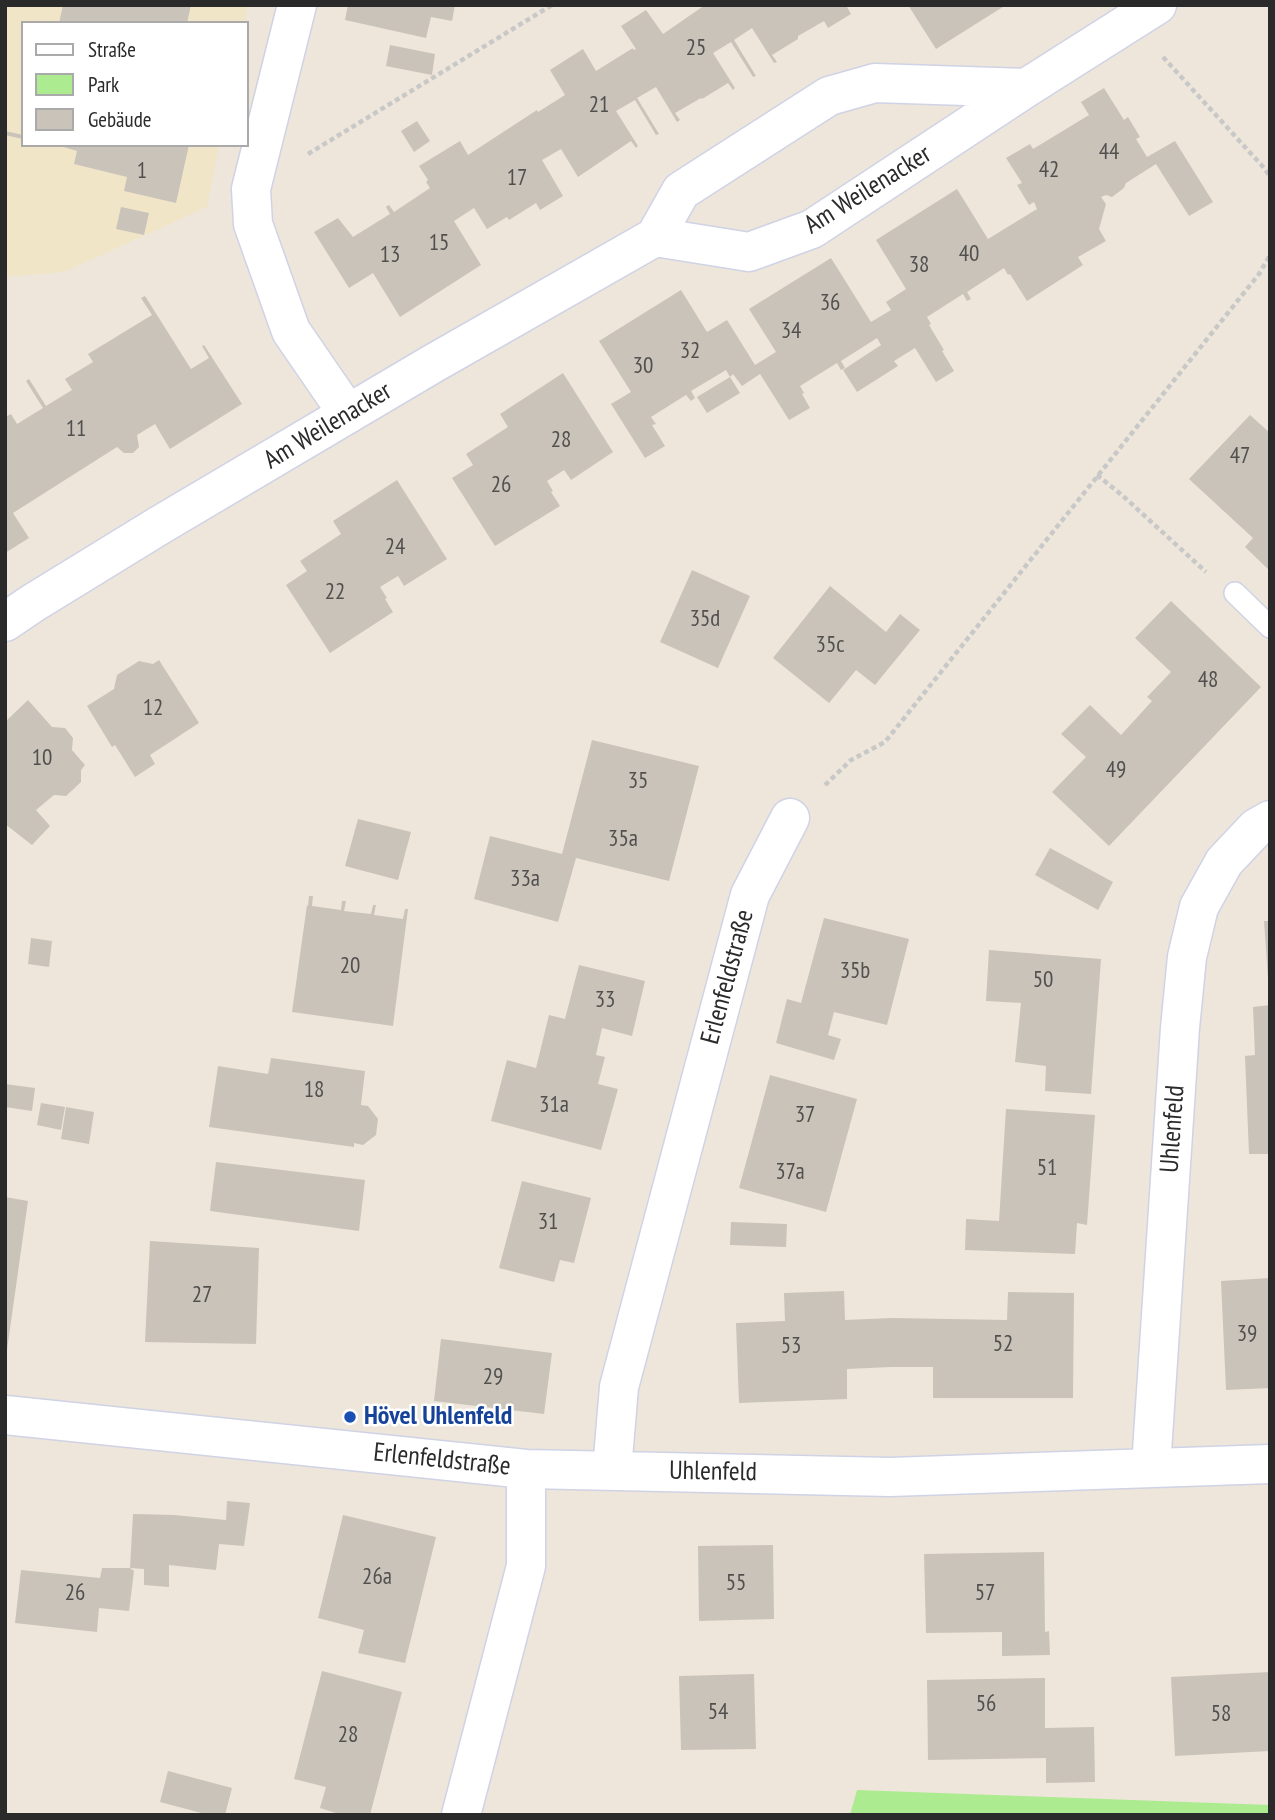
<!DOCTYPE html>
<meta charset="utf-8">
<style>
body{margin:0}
#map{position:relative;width:1275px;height:1820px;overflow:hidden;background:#eee6da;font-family:"PT Sans Narrow",sans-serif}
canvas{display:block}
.frame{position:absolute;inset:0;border:7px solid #2a2a2a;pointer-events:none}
.legend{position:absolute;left:21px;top:21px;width:228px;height:126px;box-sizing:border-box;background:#fff;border:2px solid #aaa;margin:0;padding:9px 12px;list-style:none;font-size:21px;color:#2a2a2a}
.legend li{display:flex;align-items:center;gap:14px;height:35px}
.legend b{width:35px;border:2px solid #aaa}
</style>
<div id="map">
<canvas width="1275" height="1820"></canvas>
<div class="frame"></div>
<ul class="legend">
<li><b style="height:9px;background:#fff"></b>Straße</li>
<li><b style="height:19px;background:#adeb91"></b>Park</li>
<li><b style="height:19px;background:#c9c3ba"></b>Gebäude</li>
</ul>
</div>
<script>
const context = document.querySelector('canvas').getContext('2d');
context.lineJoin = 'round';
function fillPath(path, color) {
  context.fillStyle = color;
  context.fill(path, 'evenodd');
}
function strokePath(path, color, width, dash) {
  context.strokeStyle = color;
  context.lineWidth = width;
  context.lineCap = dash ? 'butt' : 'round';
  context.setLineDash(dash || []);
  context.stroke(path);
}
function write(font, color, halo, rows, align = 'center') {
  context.font = font + ' "PT Sans Narrow",sans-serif';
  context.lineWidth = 5;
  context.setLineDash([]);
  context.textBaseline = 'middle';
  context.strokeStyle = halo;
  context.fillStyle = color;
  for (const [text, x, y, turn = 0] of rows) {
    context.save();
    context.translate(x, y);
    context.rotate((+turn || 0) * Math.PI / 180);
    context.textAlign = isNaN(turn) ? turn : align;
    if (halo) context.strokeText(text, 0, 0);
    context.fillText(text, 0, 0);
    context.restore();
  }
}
fillPath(new Path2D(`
 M5,5h243l-3,18h-222v122h196l-12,62 -143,65 -59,5z`), '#f1e5c8');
fillPath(new Path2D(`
 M857,1790l413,15v10h-420z`), '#adeb91');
fillPath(new Path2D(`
 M63,5h128l-4,18h-128z
 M348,5h107l-3,16 -21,-4 -5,21 -81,-18z
 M705,5h141l5,9 -23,14 -4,-7 -26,15v3l-26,16 5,7 -3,1 -22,-35 -18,12 22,36 -3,1 -22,-35 -18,11 22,35 -2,2 -5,-7 -26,16 -1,-1 -26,15 5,7 -3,2 -21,-35 -19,11 22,36 -3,1 -21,-35 -19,11 22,35 -2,2 -5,-7 -53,36 -17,-28 -19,11 21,36 -23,14 -4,-7 -27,17 -2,-3 -20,12 -13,-21 -20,13 27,44 -81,52 -27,-44 -24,15 -35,-56 24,-14 15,19 37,-23 -4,-7 1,-1 2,-1 5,7 36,-24 -4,-6 2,-2 -9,-14 41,-25 8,14 49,-32 20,-13 1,2 27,-17 -15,-25 33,-21 13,22 37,-23v2l3,-1 -15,-23 25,-16 17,24z
 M908,5h98l-70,44z
 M390,45l45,9 -3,21 -46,-9z
 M1104,88l20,32 4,-3 12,20 -4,2 11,18 28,-16 38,61 -24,14 -33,-52 -30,19 -2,5 -12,9 -6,-2 -5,2 5,7 -7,25 7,12 -28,16 5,8 -56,36 -17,-27 -2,1 -4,-7 -37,24 4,7 -4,2 -4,-7 -36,23 4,7 -2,1 15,25 -2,1 12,20 -18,11 -21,-34 -21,13 4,5 -41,26 -14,-22 38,-25 -4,-7 -36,23 4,7 -4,2 -4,-7 -37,23 4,7 -2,1 8,14 -21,12 -29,-46 -18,12 -9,-12 -3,3 -4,-7 -35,21 4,7 -4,3 -5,-6 -35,22 5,7 -4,1 13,21 -20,12 -34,-54 20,-12 -32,-51 82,-51 26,42 20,-12 28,45 21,-13 -27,-43 82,-51 40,64 20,-12 -5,-8 20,-13 -30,-49 81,-51 31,50 49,-30 -3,-7 -5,3 -12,-20 5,-2 -16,-25 24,-14 3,5 56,-34 -8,-13z
 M417,121l13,20 -16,11 -13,-21z
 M5,131l18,4v4l-18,-4z
 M57,145h132l-13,58 -52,-12 3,-14 -53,-13 3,-13z
 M121,207l28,6 -5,22 -28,-6z
 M145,296l46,73 18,-11 -7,-12 2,-1 38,59 -72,45 -15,-25 -18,11 2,12 -6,6h-9l-7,-6 -104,66 16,25 -24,15v-136l6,-3 6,10 26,-16 -17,-27 3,-2 17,27 26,-16 -7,-11 28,-17 -5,-8 64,-39 -11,-17z
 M563,373l50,79 -42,28 -7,-10 -17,11 6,10 -2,1 9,14 -65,40 -43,-68 21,-13 -7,-11 42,-27 -8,-13z
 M730,377l10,16 -33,20 -10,-16z
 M1250,415l20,18v138l-25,-24 8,-9 -64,-59z
 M397,480l50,79 -43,27 -6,-10 -18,11 7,11 -2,1 8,13 -63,41 -44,-68 21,-14 -7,-10 41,-27 -8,-13z
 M692,570l58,26 -32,72 -58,-26z
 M830,586l56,46 14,-18 20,16 -45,55 -19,-15 -27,33 -56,-45z
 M1171,601l90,86 -152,159 -57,-54 34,-35 -25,-23 29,-29 31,30 31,-34 -5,-4 24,-25 -36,-34z
 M159,660l40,63 -49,32 5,9 -20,13 -20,-32 -3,2 -25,-41 27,-17 3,-14 22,-14 14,3z
 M28,700l24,27 13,1 8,10 -1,12 13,15 -4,5v12l-15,14 -12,-1 -18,15 14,16 -18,19 -27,-21v-102z
 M592,740l107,26 -30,115 -93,-23 -18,64 -84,-23 16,-63 72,18z
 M358,819l53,13 -13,48 -53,-14z
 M1050,848l63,34 -15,28 -63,-35z
 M309,896h4l-1,10 29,4 1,-9h4l-2,10 27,3 2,-9h3l-2,10 29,4 2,-10h3l-15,117 -101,-14 15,-107 1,1z
 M824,918l85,21 -22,86 -53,-13 -6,23 13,4 -7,21 -58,-17 11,-44 14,4z
 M1264,921h6v57h-2z
 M31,938l21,3 -3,26 -21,-3z
 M989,950l112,9 -10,135 -46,-3 1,-25 -31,-4 6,-59 -35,-2z
 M579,965l66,16 -13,55 -30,-8 -6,27 9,2 -7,27 20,5 -17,61 -110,-29 16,-61 29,8 13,-53 16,4z
 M1270,1005v149h-21l-4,-98 10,-1 -2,-48z
 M271,1058l94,13 -4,34 7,1 10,13 -2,16 -13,10 -9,-2v4l-145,-20 9,-61 50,8z
 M770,1075l87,24 -31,113 -87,-24z
 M5,1084l30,4 -3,23 -27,-4z
 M41,1103l24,4 -4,23 -24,-5z
 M66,1107l28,5 -5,32 -28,-5z
 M1006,1109l89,6 -8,110 -10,-2 -2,31 -110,-4 1,-31 33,2z
 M216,1162l149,18 -6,51 -149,-20z
 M522,1181l69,17 -17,65 -14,-3 -6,22 -55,-14z
 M5,1197l23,4 -21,149h-2z
 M731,1222l56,2 -1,23 -56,-2z
 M150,1241l109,7 -3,96 -111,-2z
 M1270,1278v110l-44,2 -5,-109z
 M844,1291l1,29 47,-2 115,2 1,-28 66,1 -1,105h-140v-31h-42l-44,2v30l-108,4 -3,-80 49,-2 -1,-28z
 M441,1339l111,14 -8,61 -110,-13z
 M227,1501l23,2 -6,43 -25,-2 -3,26 -47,-5v22l-25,-2v-16l-14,-1 3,-54 41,1 52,5z
 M343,1515l93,22 -31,126 -47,-10 6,-23 -46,-12z
 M773,1545l1,74 -75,2 -1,-75z
 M1044,1552l1,80 4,-1 1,24 -48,1v-24l-76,1 -2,-79z
 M102,1568h28l4,3 -5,40 -30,-3 -2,24 -82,-9 6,-53 79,8z
 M322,1671l80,21 -32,123h-28l-22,-7 6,-21 -32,-8z
 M1270,1672v79l-95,5 -4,-79z
 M754,1674l2,75 -75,1 -2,-74z
 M1045,1678v50l49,-1 1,55 -49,1v-25l-118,2 -1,-80z
 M168,1771l64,17 -7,27h-16l-49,-13z`), '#c9c3ba');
const service = new Path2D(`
 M1235,593l35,34`);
const minor = new Path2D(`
 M297,5l-46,184 2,35 38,107 57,83
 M655,237l94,15 63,-23 214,-141 131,-83
 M5,622l28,-19 127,-78 274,-162 221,-126 26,-46 148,-95 46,-13 151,5
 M5,1415l521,54 364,8 380,-13
 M1151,1467l29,-439 7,-71 12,-50 25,-45 32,-34 14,-8
 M612,1470l7,-83 131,-492 40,-77
 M461,1815l65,-249v-97`);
strokePath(service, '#cfd3e5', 24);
strokePath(minor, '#cfd3e5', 41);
strokePath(new Path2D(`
 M1163,57l102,112 5,8
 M308,154l244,-149
 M1097,475l26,21 83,76
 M825,785l26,-25 34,-18 374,-468 11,-19`), '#c8c8c8', 4.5, [5, 3.5]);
strokePath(service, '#fff', 21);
strokePath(minor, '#fff', 38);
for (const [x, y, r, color] of [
 [350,1417,7,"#1a4fb4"]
]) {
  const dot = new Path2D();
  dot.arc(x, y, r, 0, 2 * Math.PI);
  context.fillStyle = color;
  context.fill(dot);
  strokePath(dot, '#fff', 2.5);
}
write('23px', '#52504e', null, [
 ["25",696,48],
 ["21",599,105],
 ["44",1109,152],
 ["42",1049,170],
 ["1",142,171],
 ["17",517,178],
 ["15",439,243],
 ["40",969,254],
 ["13",390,255],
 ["38",919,265],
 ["36",830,303],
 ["34",791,331],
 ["32",690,351],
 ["30",643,366],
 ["11",76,429],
 ["28",561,440],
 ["47",1240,456],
 ["26",501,485],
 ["24",395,547],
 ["22",335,592],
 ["35d",705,619],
 ["35c",830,645],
 ["48",1208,680],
 ["12",153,708],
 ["10",42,758],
 ["49",1116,770],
 ["35",638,781],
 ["35a",623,839],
 ["33a",525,879],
 ["20",350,966],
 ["35b",855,971],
 ["50",1043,980],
 ["33",605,1000],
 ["18",314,1090],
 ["31a",554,1105],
 ["37",805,1115],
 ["51",1047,1168],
 ["37a",790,1172],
 ["31",548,1222],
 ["27",202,1295],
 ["39",1247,1334],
 ["52",1003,1344],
 ["53",791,1346],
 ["29",493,1377],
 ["26a",377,1577],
 ["55",736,1583],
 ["26",75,1593],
 ["57",985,1593],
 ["56",986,1704],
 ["54",718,1712],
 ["58",1221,1714],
 ["28",348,1735]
]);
write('26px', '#2a2a2a', '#fff', [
 ["Am Weilenacker",868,190,-32],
 ["Am Weilenacker",328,426,-31],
 ["Erlenfeldstraße",728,977,-75],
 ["Uhlenfeld",1173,1129,-86],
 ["Erlenfeldstraße",442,1460,6],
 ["Uhlenfeld",713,1472,1]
]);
write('bold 26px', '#164399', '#fff', [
 ["Hövel Uhlenfeld",364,1417]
], 'left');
</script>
